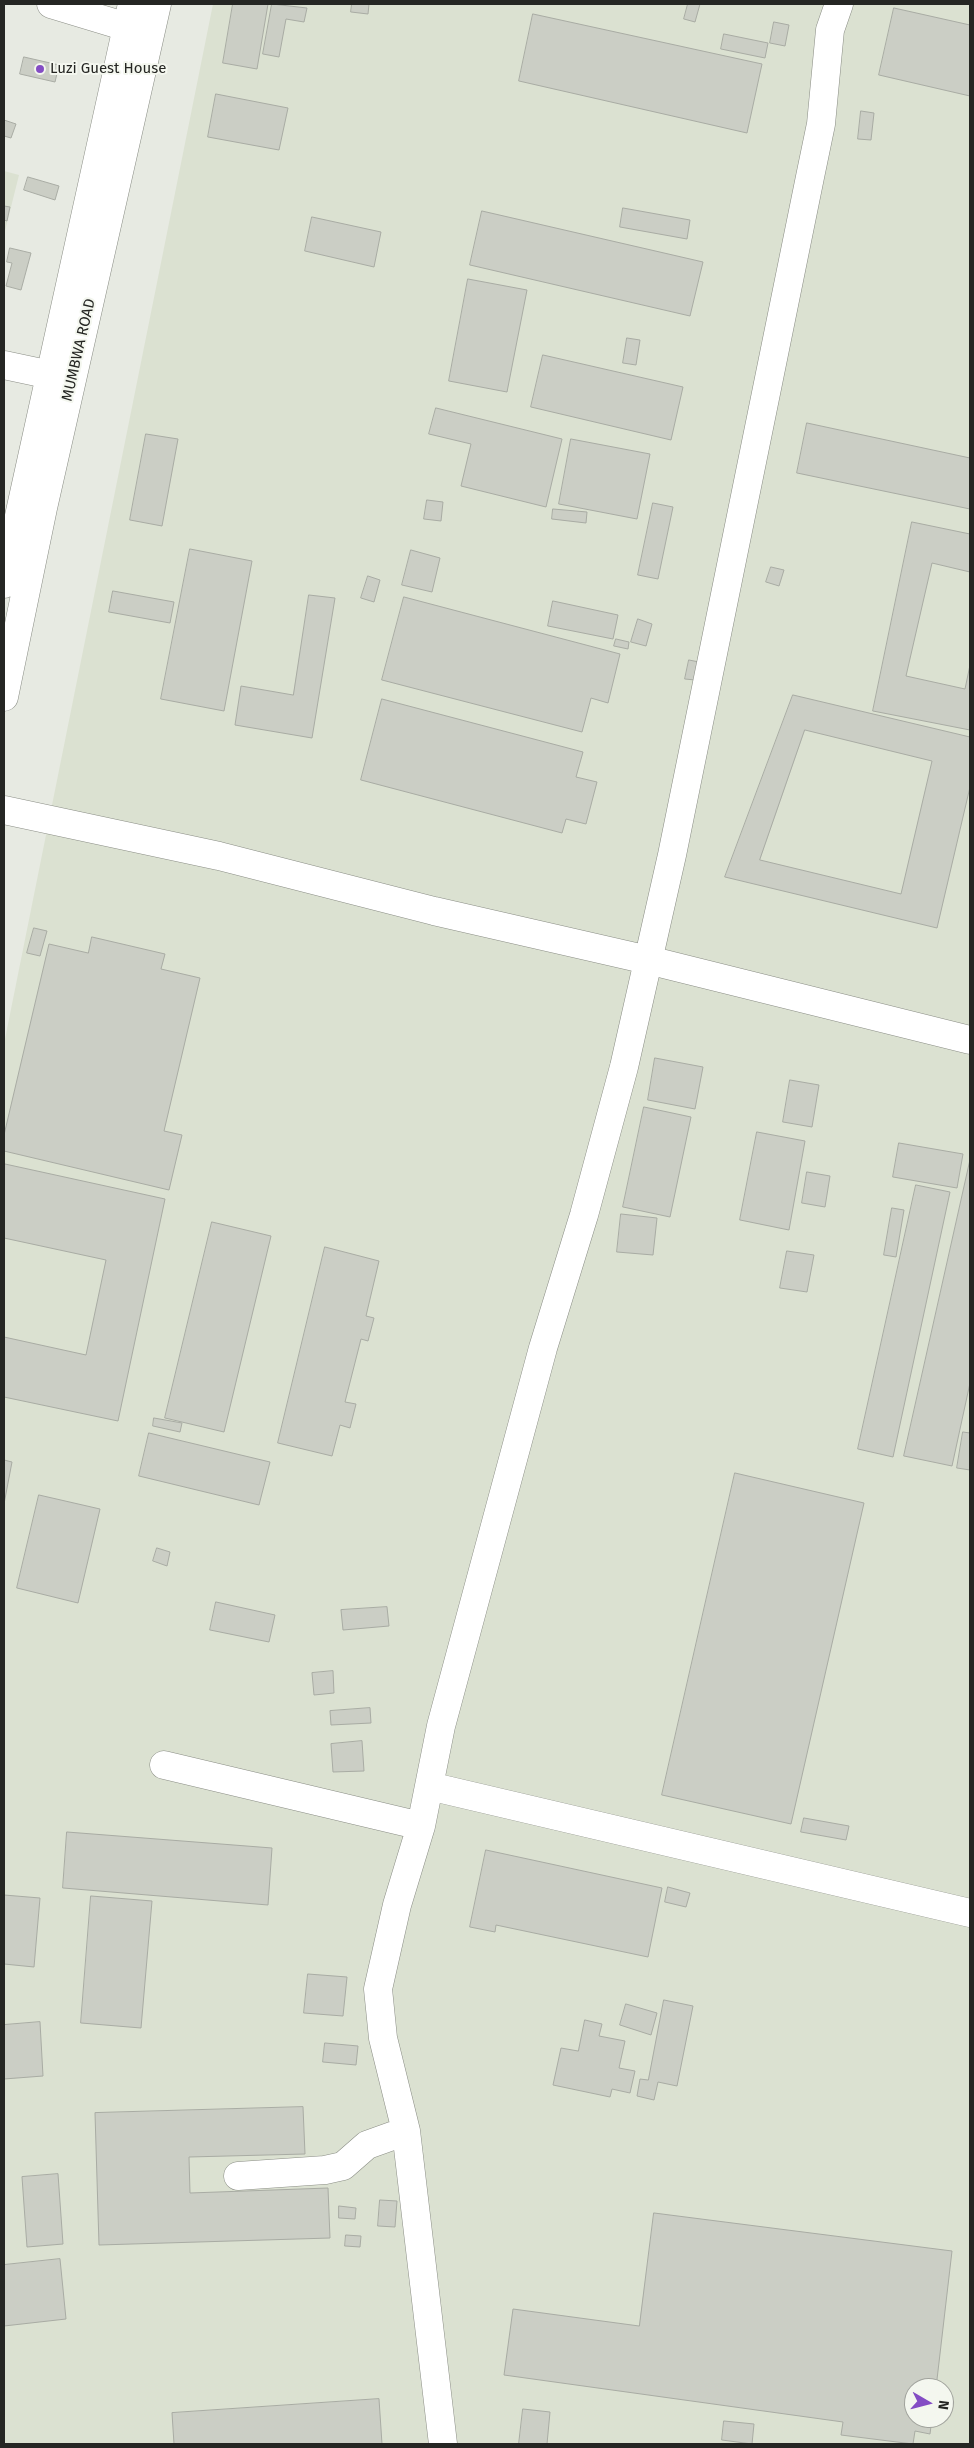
<!DOCTYPE html>
<style>
body{margin:0}
#map{position:relative;width:974px;height:2448px;overflow:hidden;background:#e7eae2;font-family:"Fira Sans",sans-serif}
canvas{display:block}
.frame{position:absolute;inset:0;border:5px solid #252623;pointer-events:none}
.north{position:absolute;left:904px;top:2378px;width:50px;height:50px;box-sizing:border-box;background:#f4f7ef;border:1px solid #a1a39d;border-radius:50%;rotate:98deg;font-size:14px;font-weight:700;line-height:20px;text-align:center;color:#252623}
.north::after{content:'';display:block;margin:auto;width:18px;height:22px;background:#844dc4;clip-path:polygon(50% 0,100% 100%,50% 72%,0 100%)}
</style>
<div id="map">
<canvas width="974" height="2448"></canvas>
<div class="frame"></div>
<div class="north">N</div>
</div>
<script>
const context = document.querySelector('canvas').getContext('2d');
context.lineJoin = 'round';
function fillPath(path, color) {
  context.fillStyle = color;
  context.fill(path, 'evenodd');
}
function strokePath(path, color, width, dash) {
  context.strokeStyle = color;
  context.lineWidth = width;
  context.lineCap = dash ? 'butt' : 'round';
  context.setLineDash(dash || []);
  context.stroke(path);
}
function write(font, color, halo, rows, align = 'center') {
  context.font = font + ' "Fira Sans",sans-serif';
  context.lineWidth = 4;
  context.setLineDash([]);
  context.textBaseline = 'middle';
  context.strokeStyle = halo;
  context.fillStyle = color;
  for (const [text, x, y, turn = 0] of rows) {
    context.save();
    context.translate(x, y);
    context.rotate((+turn || 0) * Math.PI / 180);
    context.textAlign = isNaN(turn) ? turn : align;
    if (halo) context.strokeText(text, 0, 0);
    context.fillText(text, 0, 0);
    context.restore();
  }
}
fillPath(new Path2D(`
 M213,4h757v2440h-966v-1400zM914,2388h30v30h-30z
 M4,171l15,4 -15,60z`), '#dbe1d1');
const building = new Path2D(`
 M233,4h35l-11,65 -34,-6z
 M272,4l35,4 -3,14 -18,-3 -7,38 -16,-3z
 M352,4h17l-1,10 -17,-2z
 M688,4h12l-5,18 -11,-3z
 M894,8l76,17v71l-91,-21z
 M533,14l229,50 -15,69 -228,-52z
 M774,22l15,3 -4,21 -15,-3z
 M724,34l44,9 -3,15 -44,-9z
 M24,57l35,8 -4,17 -35,-8z
 M216,94l72,14 -9,42 -71,-13z
 M861,111l13,2 -3,27 -13,-1z
 M4,120l12,4 -5,14 -7,-2z
 M28,177l31,9 -4,14 -31,-10z
 M4,206l6,1 -3,14 -3,-1z
 M623,208l67,12 -3,19 -67,-12z
 M482,211l221,51 -13,54 -220,-51z
 M312,217l69,15 -7,35 -69,-16z
 M10,248l21,5 -10,37 -15,-4 6,-23 -5,-1z
 M468,279l59,11 -20,102 -58,-11z
 M627,338l13,2 -4,25 -13,-2z
 M543,355l140,32 -12,53 -140,-33z
 M436,408l126,31 -16,68 -85,-21 10,-42 -42,-10z
 M807,423l163,35v51l-173,-36z
 M146,434l32,5 -16,87 -32,-6z
 M571,439l79,15 -13,65 -78,-15z
 M427,500l16,2 -2,19 -17,-2z
 M653,503l20,4 -15,72 -20,-4z
 M553,509l34,3 -1,11 -34,-4z
 M912,522l58,12v38l-38,-9 -26,113 59,13 5,-24v65l-97,-19z
 M190,549l62,12 -28,150 -63,-12z
 M411,550l29,8 -8,34 -30,-7z
 M771,567l13,3 -5,16 -13,-4z
 M368,576l12,4 -6,22 -13,-4z
 M113,591l61,11 -4,21 -61,-11z
 M309,595l26,3 -23,140 -77,-13 6,-39 52,9z
 M404,597l216,57 -12,49 -17,-5 -9,34 -200,-52z
 M553,601l65,14 -5,24 -65,-13z
 M638,619l14,5 -6,22 -15,-4z
 M616,639l13,3 -1,7 -14,-3z
 M689,660l10,2 -4,18 -10,-1z
 M793,695l177,42v50l-33,141 -212,-51zM805,730l127,31 -31,133 -141,-34z
 M382,699l201,53 -7,25 21,5 -11,42 -20,-5 -4,14 -201,-53z
 M34,928l13,3 -7,25 -13,-3z
 M92,937l73,17 -4,15 39,9 -36,153 18,4 -13,55 -165,-39v-16l45,-191 39,9z
 M655,1058l48,9 -8,42 -47,-9z
 M790,1080l29,5 -7,42 -29,-5z
 M644,1107l47,10 -21,100 -47,-10z
 M757,1132l48,9 -16,89 -49,-10z
 M899,1143l64,11 -6,34 -64,-11z
 M970,1160v223l-18,83 -48,-10z
 M5,1164l160,35 -47,222 -114,-24v-60l82,18 20,-95 -102,-22z
 M807,1172l23,4 -5,31 -23,-4z
 M916,1185l34,7 -57,265 -35,-8z
 M892,1208l12,2 -8,47 -12,-2z
 M621,1214l36,4 -4,37 -36,-3z
 M212,1222l59,14 -47,196 -59,-14z
 M325,1247l54,14 -13,55 8,2 -6,23 -7,-2 -16,63 11,2 -6,24 -10,-3 -8,31 -54,-13z
 M787,1251l27,4 -7,37 -27,-4z
 M154,1418l28,5 -2,9 -27,-6z
 M963,1432l7,1v37l-13,-2z
 M149,1433l121,29 -11,43 -120,-29z
 M4,1460l8,2 -8,42z
 M735,1473l129,30 -73,321 -129,-29z
 M39,1495l61,14 -22,94 -61,-15z
 M157,1548l13,4 -3,14 -14,-5z
 M216,1602l59,13 -6,27 -59,-12z
 M387,1607l2,19 -46,4 -2,-20z
 M333,1671l1,22 -20,2 -2,-22z
 M370,1708l1,15 -40,2 -1,-14z
 M362,1741l2,30 -31,1 -2,-28z
 M804,1818l45,8 -3,14 -45,-8z
 M67,1832l205,16 -4,57 -205,-17z
 M486,1850l176,38 -14,69 -152,-32 -1,7 -25,-5z
 M668,1887l22,6 -4,14 -21,-5z
 M4,1895l36,3 -6,69 -30,-3z
 M91,1896l61,5 -11,127 -60,-5z
 M308,1974l39,3 -4,39 -39,-3z
 M664,2000l29,6 -16,80 -19,-4 -4,18 -17,-4 3,-17 8,1z
 M626,2004l31,9 -6,22 -31,-10z
 M585,2020l17,4 -3,12 26,5 -6,27 16,3 -5,22 -18,-4 -2,8 -57,-12 8,-37 17,3z
 M40,2022l3,54 -39,3v-54z
 M325,2043l33,3 -2,19 -33,-3z
 M303,2107l2,47 -116,3 1,36 138,-5 2,50 -231,7 -4,-132z
 M58,2174l5,70 -36,3 -5,-70z
 M380,2200l17,1 -2,26 -17,-1z
 M339,2206l17,2 -1,11 -16,-1z
 M654,2213l298,38 -16,137h-22v30h18l-2,16 -15,-3 -2,13 -72,-9 2,-13 -339,-47 9,-66 126,17z
 M346,2235l15,1 -1,11 -15,-1z
 M60,2259l6,60 -62,7v-61z
 M379,2399l3,45h-208l-2,-31z
 M523,2409l27,3 -3,32h-28z
 M724,2421l30,3 -2,20 -30,-4z`);
fillPath(building, '#cbcec5');
strokePath(building, '#a9aca4', 1);
const minor = new Path2D(`
 M51,4l76,23
 M4,365l47,10
 M4,810l215,46 215,55 214,49 322,80
 M164,1765l257,61
 M429,1786l541,127
 M238,2176l87,-6 18,-4 24,-21 39,-14
 M443,2444l-37,-313 -23,-93 -5,-49 19,-84 24,-79 20,-100 102,-378 41,-133 40,-148 48,-212 138,-678 11,-53 9,-94 9,-26`);
const major = new Path2D(`
 M4,584l128,-580
 M4,697l39,-189 114,-504`);
strokePath(minor, '#8b8e86', 29);
strokePath(major, '#8b8e86', 29);
strokePath(minor, '#fff', 28);
strokePath(major, '#fff', 28);
for (const [x, y, r, color] of [
 [40,69,5,"#844dc4"]
]) {
  const dot = new Path2D();
  dot.arc(x, y, r, 0, 2 * Math.PI);
  context.fillStyle = color;
  context.fill(dot);
  strokePath(dot, '#f4f7ef', 2);
}
write('15px', '#252623', '#f4f7ef', [
 ["Luzi Guest House",50,69]
], 'left');
write('15px', '#252623', '#f4f7ef', [
 ["MUMBWA ROAD",79,350,-77]
]);
</script>
